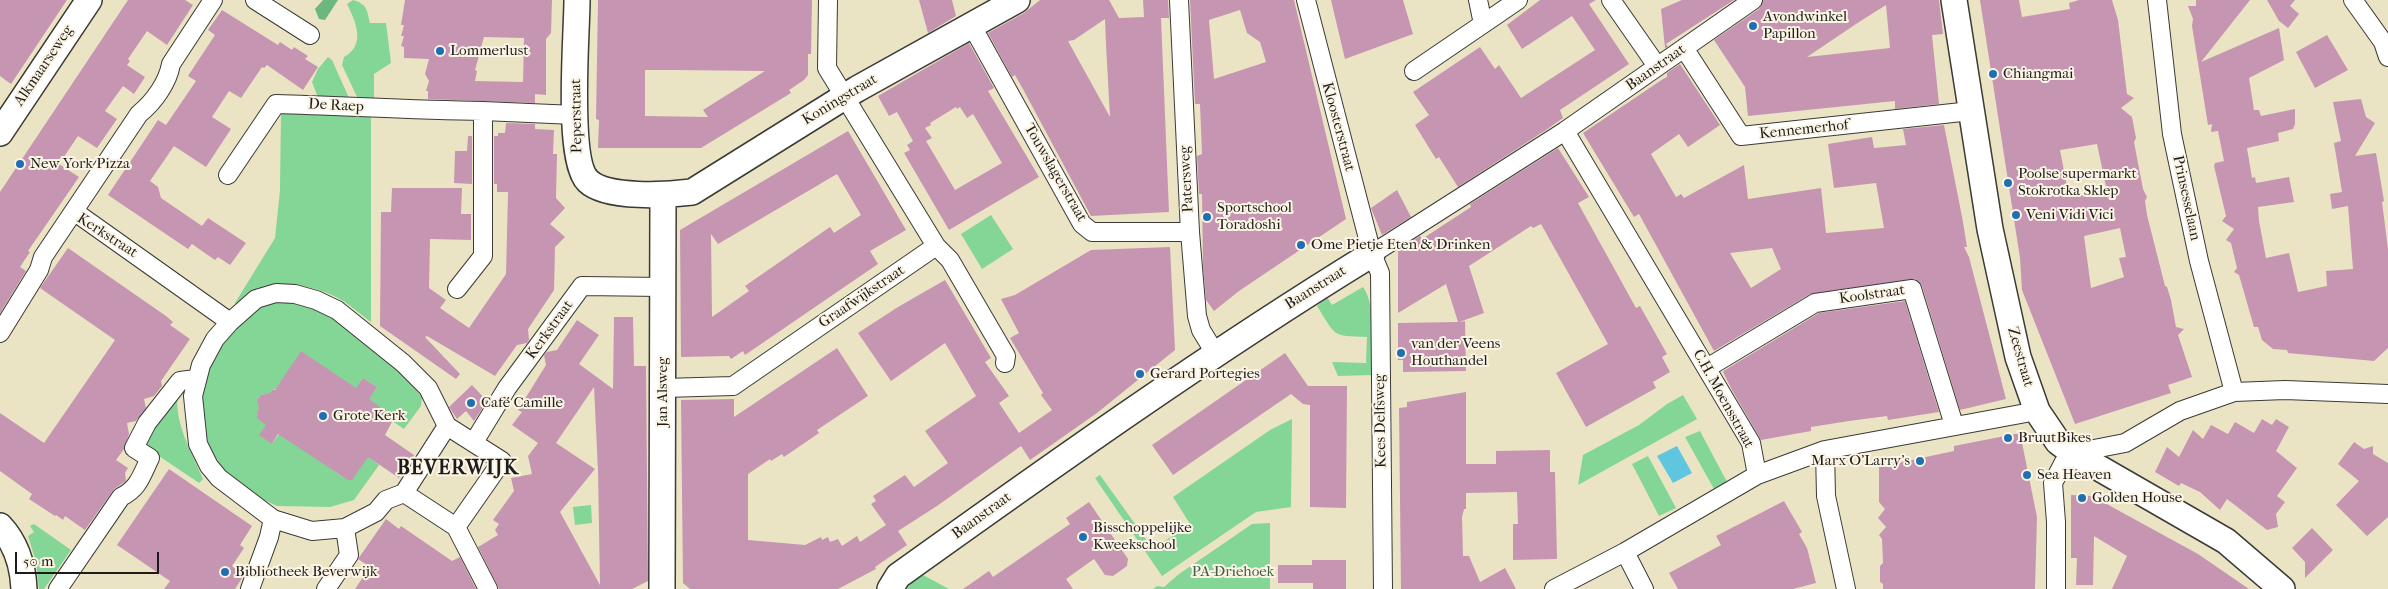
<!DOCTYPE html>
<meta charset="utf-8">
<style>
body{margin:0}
#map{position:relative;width:2388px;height:589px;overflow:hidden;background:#ebe4c4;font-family:"IM FELL French Canon",serif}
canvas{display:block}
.scale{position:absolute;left:15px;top:552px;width:144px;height:22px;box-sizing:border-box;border:2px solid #1c1c1c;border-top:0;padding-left:6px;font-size:15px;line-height:18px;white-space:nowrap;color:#1c1c1c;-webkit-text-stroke:4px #fcf5e5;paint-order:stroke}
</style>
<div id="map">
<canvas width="2388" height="589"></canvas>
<div class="scale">50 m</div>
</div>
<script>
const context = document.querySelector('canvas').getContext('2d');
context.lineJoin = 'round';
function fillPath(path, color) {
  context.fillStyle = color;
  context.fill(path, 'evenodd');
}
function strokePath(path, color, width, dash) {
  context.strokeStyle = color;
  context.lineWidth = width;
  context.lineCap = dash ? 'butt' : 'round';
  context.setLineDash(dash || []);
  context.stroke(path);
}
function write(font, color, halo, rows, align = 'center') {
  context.font = font + ' "IM FELL French Canon",serif';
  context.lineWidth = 4;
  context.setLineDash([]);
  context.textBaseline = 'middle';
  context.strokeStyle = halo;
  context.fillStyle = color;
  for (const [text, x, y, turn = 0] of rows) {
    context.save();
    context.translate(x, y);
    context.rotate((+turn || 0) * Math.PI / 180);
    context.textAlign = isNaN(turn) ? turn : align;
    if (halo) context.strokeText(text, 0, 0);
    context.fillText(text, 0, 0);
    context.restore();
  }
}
fillPath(new Path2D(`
 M353,0c14,4 14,10 17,23h16l5,40 -17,11v23l5,4 -21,-2 -16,-34 2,-8c22,-12 12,-35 3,-53z
 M328,57l4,3 17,38 -30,2 -7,-18 6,-13z
 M281,111l90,4v207c-11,-8 -23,-19 -35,-25 -31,-15 -76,-21 -100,8l-1,-2 40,-65 5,-48z
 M991,215l22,34 -31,20 -21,-35z
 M1363,287c14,19 9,65 9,88l-34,1 -6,-14 34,1 1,-26c-36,-1 -31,-1 -50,-31l10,-9 5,8z
 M274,301c10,1 21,1 30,4 43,14 90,57 118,92l-1,9 -17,23 -12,-8 -1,-6 -2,2 -7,-9 -15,-7 10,-14 -14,-9 -7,12 -83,-1 -2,2 2,2 -12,2 -4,5 6,8 -7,6 12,8 4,22 9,-13 55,38 -1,3 13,5v3l18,-25 13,10 -25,35 -24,7 -53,-1 -15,-7 -18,-12 -17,-14 -17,-23 -8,-31 2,-47 20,-33 30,-28z
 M178,392c-5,29 14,61 25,87l-4,4 -55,-37 8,-19z
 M1683,395l14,24 -119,66 5,-30 56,-30 28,-21z
 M1292,419l-1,88 -35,5 -94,64 -67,-98 5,-3 53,74 37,-25 -17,-27 97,-67z
 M1700,431l27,51 -13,7 -29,-52z
 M1648,456l28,52 -17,8 -27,-52z
 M591,505l1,18 -17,2 -2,-18z
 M1270,523v66h-117l4,-3 7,1 15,-13 73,-50z
 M34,524l37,26 -27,39h-5l-3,-27 -8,-26 6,-4 -4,-6z
 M923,575l26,14h-43l11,-12z`), '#84d696');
fillPath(new Path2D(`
 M323,0h15l-13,20 -6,-1 -4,-10z`), '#6bb77f');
fillPath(new Path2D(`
 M1677,446l15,27 -19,10 -16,-27z`), '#60c5de');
fillPath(new Path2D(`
 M0,0h67l-56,84 -11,-8z
 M128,0h57l8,5 -26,40 -20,-14 -19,28 2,2 -3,4 18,12 -11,17 -11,-8 -18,25 12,8 -20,29 -19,-12 -19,28 20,13 -51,74 2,1 -10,15 6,4 -26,42v-121z
 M405,0h147l-1,33 -5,6v56l-11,-1v9l-107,-4v-8h-2l3,-10 -4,-7 4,-15 -25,-1v-11l-3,-1 3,-10h-3l3,-11h-3zM484,37l40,1 -1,44 -48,-1 2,-10 -2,-1z
 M598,0h214l-1,54h-3v21l-4,5 -15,10 2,3 -90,55h-103l1,-28 -3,-1zM645,70h30l90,1 -62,39 5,7 -63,-1z
 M919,0h33l4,16 -28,17z
 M1040,0h69l10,18 25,-1 -1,-17h25l1,18h-8l8,194 -78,4 -67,-125 -9,-16 -3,2 -24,-44 36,-20zM1105,19l1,26 4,72 -42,-76 6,-1z
 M1190,0h104l52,219 -107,72 -25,20 -8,-11 -3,-34 -1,-72h-3l-2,-38 5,-2 -2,-50h-5zM1240,10l7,23 13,9 6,20 -52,17 -5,-59z
 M1331,0h72l10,34 -68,25z
 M1540,0h56l-7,4 40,60 -69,46 3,8 -17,12 -88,57 -19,-30 -3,2 -21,-34 14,-10 -16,-23 67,-45 15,22 4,-4 22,33 74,-48 -23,-34 -50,33 -15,-24z
 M1682,0h52l-68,44 2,3 -3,1 -4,-39z
 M1763,0h176l4,34 -11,1 7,69 -44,5v-8l-147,15 -3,-29 -31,-47 45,-31zM1886,5l4,43 -83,9 52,-35z
 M1980,0h39l3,17 48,-8 -1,-6 10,-3h33l6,20 9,74 7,4 -13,10 11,9 4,21 -2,4 3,16 6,31 4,8 -2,4 2,14 18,71 2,1 4,13 5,27 8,2 -6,6 14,42 -24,8 3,8 -96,31 -53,-134 -2,-32zM2097,144l10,47 -38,6 -9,-47zM2120,228l6,29 -7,1 5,19 -33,11 -7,-52z
 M2196,0h54l-49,62 78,-34 5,32 -35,18 5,32h5l2,6 34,-7v15l-2,5 -15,4 1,8 -32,7 5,30 3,-1 1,6 33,-6 5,25 -36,5 1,14 7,37 23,-5 9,39 29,-6 -1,-15 27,-2 -5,-63 -16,3 -2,-15 12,-2 -8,-49 7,-2 -8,-39 28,-3 5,18 9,6 -20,33 21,-3 8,48 -2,1 6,47v99l-14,13 -86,-8 -1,-3 -14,-1 -11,-9 -4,-13h-4l-15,-52 -5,-3 3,-4 -6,-25 -5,-3 8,-11 -12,-8 4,-5 -12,-50 1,-3 9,-2 -6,-30 -7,1 1,-8 -4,1 -16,-99 1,-7 -5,-13h8z
 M2267,0h28l-5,6 9,8 -11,14 -9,-7z
 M222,10l56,35 2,-3 12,8 2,-3 14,9 -3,3 13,8 -15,23 -36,-25 -3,3 -2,-1 -21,31 -12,-7 -17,26 19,12 -25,38 -32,-21 -24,35 8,6 3,11 41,28 6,-8 38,25 -16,22 -12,-8 -3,3 -23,-16 -4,5 -80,-54 50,-75 8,5 30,-44 -8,-5 27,-41 -7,-5z
 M2327,35l21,35 -33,18 -19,-36z
 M969,43l25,45 -6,3 51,86 -90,53 -45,-77 6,-3 -3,-5 6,-4 -16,-29 -8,4 -11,-20zM956,107l1,2 3,-2 7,11 6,-4 29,49 -47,27 -29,-49 6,-3 -7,-10 6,-3 -1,-2z
 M1680,64l40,61 -32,22 -9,-13 -28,20 25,43 5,-3 3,4 60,-33 4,34 73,-11 5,45 58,-5 -8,-45 -42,5 -6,-44 44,-7 2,11 32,-3 -3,-16 41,-4 19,97 4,25h-3l5,10 37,142 -46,11 -38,-124 -7,-7 -105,15 -96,57 -75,-137 -5,3 -51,-84 80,-54 4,-2v-4zM1772,248l9,21 -30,19 -21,-35z
 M506,123l29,1v5l19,1 -1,24h4l-1,44 9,10 -15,16 15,13 -10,10 -1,43 -26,39 1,11 -2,3 -10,2 -22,31 -68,-40 -2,1 35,37 -4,5 -76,-53 1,-114h10l1,-24h70l-1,26h10v26l-41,-1 -1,49 17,12 -6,8 29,20 37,-54 2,-82h-11v-8h-3v-48h4v-3h7z
 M848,131l58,99 -36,21 8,13 -133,91 -2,-4 -12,8 -2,-3 -48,1 -1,-127zM837,174l24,41 -27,18 -4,-6 -85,59 4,5 -37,26 -1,-83 7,10z
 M468,136h4v48l-18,-1 1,-32h12z
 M1558,148l31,49 -11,6 58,105 4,-2 27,48 -5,3 8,15 -17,10 3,6 -70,39 -30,-54 52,-29 -67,-120 -8,4 -2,-2 -62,40 15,47 -25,9 6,-1 1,50 -63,1v-12h-5v-37l60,-1 -12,-38 -48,29v-63l22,-14 2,3 49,-32 -1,-3z
 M1397,190l14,27 -29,18 -11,-27z
 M1170,247l5,103 -78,63 -67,47 -9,-14 -84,60 -39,25 9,14 -32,22 1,2 -38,20h-148l-7,-6 -2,-183 53,-1v18l103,-69 31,48 -51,34 2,3 -35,24 -2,-3 -11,7 -1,-2 -22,15v66l57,5 16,-8 1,3 6,-3 2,5 8,-3 4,7 15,-10 3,6 26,-17 -15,-21 5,-3 -3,-5 32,-21 9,12 34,-24 -23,-32 51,-35 -31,-53 -54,38 -33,-48 40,-26 47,-27 46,78 -6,4 24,34 -10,7 20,30 33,-23 -11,-15 2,-2 -33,-55 9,-5 -18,-34 14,-4 76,-45z
 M68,248l98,68 7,6 -3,3 20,14 -29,42 1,5 -8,10 -10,3 2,9 -10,13 -9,2 2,11 -5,15 -8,11 12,8 -3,5 1,8 -12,8 -29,41 -20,-14 -2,4 -7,-5 -1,1 -26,-17 3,-5 -32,-23v-58l44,30 71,-103 -75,-52z
 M1905,301l34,111 -51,8 -1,-4 -38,5 -38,6v4l-50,9 -29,-50 -9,-18 2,-2 94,-57z
 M614,317h19l1,49h12l2,215 -16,8h-133l-21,-42 20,-12 -3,-5 4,-6 -6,-4 21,-29 -3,-13 21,-4 -4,-18 10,-13 -26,-18 10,-13 -4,-2 28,-45 -2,-10 3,-3 10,-2 20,-30 22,15 -20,29 34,25zM594,387l4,84 2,114 -40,-73 35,-43 -39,-26z
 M301,351l55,37 7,-10 14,9 -8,12 23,17 1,4 -8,15 29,20 -15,23 -31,-21 -16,23h-4l-70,-46 -6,10 -13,-9 7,-10 -9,-7 1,-3 -2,-1 3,-5 -2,-9 4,-5 9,-2 3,-4 2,1z
 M1285,353l23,33h39l-1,122 -36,-1v-102l-7,-1 -12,-10 -118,81 -21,-30z
 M472,385l15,16 -13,20 -8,-10 -9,8 -8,-12z
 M1466,392v72h30v-13l54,-1v22h5l2,87 -44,1v-36h5l-1,-32 -51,1v16h-2l-2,8 1,39h6l11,26 25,-14 11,21h-115l-2,-181 8,-1v-5z
 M2262,419l10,6 4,-6 13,8 -13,24 21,17 -20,28 8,6 -9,12 2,13 -11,3 -40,-31 -7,11 -20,-18 -19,-9 -2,3 -24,-14 12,-25 12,10 14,-27 10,9 8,-14 17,9 7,-12 19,11z
 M2020,433l17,84 -2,72h-152v-5l-3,-2v-16l3,-3 -1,-24 -3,-4 7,-8 -8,-9 7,-9 -6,-7v-35l75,-16v-5z
 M2354,442l10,7 9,-3v8l15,9v54l-21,19 -31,-31 23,-24 -21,-17z
 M169,469l83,57 -12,19 4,3 -12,18 12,9 -9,14h-71l6,-8 -53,-36z
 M2071,495l21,1 106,58 51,35h-137l15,-33 -33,-20 -1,49h-17l1,-27h-6z
 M1784,501l18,31 -3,2 8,14 9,35 -23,6h-115l-9,-16 52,-28 -5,-9z
 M1089,502l39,57 -1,7 -14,10 -8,-1 -11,-16 -28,20 7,10h-110l26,-18 4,6 77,-53 -4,-6z
 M386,519l13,10 2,-3 51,35 8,-4 16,32h-121l15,-22 -12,-8z
 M2312,528l21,22 -28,28v-16l-13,-14z
 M1312,560h34v29h-33v-6h-35v-18h34z`), '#c695b2');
const street = new Path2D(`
 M255,0l55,35
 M828,0l-1,68 109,178
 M1179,0l11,232 7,84 4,14 14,23
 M1306,0l66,254 8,19 3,316
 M1478,0l5,24 35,-24
 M1611,0l46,66
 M2157,0l15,134 27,127 35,131
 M2353,0l30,42 5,15
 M972,26l110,198 10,8h98
 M1684,48l57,88 230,-25
 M1414,71l69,-47
 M1565,131l186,312 6,32 68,-25 212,-39
 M228,175l48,-71c69,2 138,6 207,7
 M75,212l155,110
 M1372,254l193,-123 188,-131
 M457,289l26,-33v-145l92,4
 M0,333l39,-63 4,-13 96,-143c15,-12 29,-32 32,-50l42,-64
 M1707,368l108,-65 97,-14 42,136
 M664,388l69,-2 203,-140 14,14 56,96 -1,7
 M474,442l33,-54 75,-102 81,1
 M1825,450l1,46 20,93
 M404,493l52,34
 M456,527l32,62
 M345,528l31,-16 10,-12 18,-7 43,-67
 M1625,552l19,37
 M58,589l63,-92c18,-9 20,-21 29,-39l-16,-10 13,-25 33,-42 16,-2
 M250,589l19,-52 4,-18
 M326,589l23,-34 -4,-27 -33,3 -39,-12 -54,-41 -10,-12 -11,-22 -5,-48 8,-31 14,-26 15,-17 26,-23 20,-6 19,1 21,6 21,10 66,53 25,25 19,38 55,35 -46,66
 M1554,589l71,-37 132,-77
 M2056,589v-67l-3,-39 11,-21 9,-9 52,-10 55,-32 54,-19 51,-2 103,4`);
const secondary = new Path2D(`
 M577,0c0,34 -11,160 11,181 19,18 79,14 104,11l165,-103 160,-89
 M1954,0l36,229 28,128 19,54 21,31 15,11 153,88 56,48
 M0,133l89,-133
 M0,526c16,17 23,40 24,63
 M662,589l1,-393
 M890,589l8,-13c155,-111 311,-222 474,-322`);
strokePath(street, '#3b3a35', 20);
strokePath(secondary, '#3b3a35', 28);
strokePath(street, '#fff', 18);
strokePath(secondary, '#fff', 25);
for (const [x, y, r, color] of [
 [1753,26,5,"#1f6fb2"],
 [440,51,5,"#1f6fb2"],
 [1993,74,5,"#1f6fb2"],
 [20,164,5,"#1f6fb2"],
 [2008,183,5,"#1f6fb2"],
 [2016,215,5,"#1f6fb2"],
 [1207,217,5,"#1f6fb2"],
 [1301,245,5,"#1f6fb2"],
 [1401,353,5,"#1f6fb2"],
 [1140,374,5,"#1f6fb2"],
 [471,403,5,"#1f6fb2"],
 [323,416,5,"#1f6fb2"],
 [2008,438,5,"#1f6fb2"],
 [1920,461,5,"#1f6fb2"],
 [2027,475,5,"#1f6fb2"],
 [2082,498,5,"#1f6fb2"],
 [1083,537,5,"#1f6fb2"],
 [225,572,5,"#1f6fb2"]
]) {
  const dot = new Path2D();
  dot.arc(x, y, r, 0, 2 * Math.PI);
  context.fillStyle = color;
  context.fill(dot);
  strokePath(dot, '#fcf5e5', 2);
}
write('15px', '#1c1c1c', '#fcf5e5', [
 ["Avondwinkel",1763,17],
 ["Papillon",1763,34],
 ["Lommerlust",450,51],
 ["Chiangmai",2003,74],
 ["New York Pizza",30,164],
 ["Poolse supermarkt",2018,174],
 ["Stokrotka Sklep",2018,191],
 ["Sportschool",1217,208],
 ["Toradoshi",1217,225],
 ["Veni Vidi Vici",2026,215],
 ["Ome Pietje Eten & Drinken",1311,245],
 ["van der Veens",1411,344],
 ["Houthandel",1411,361],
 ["Gerard Portegies",1150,374],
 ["Café Camille",481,403],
 ["Grote Kerk",333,416],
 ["BruutBikes",2018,438],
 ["Marx O'Larry's",1910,461,"right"],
 ["Sea Heaven",2037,475],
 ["Golden House",2092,498],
 ["Bisschoppelijke",1093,528],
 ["Kweekschool",1093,545],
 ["Bibliotheek Beverwijk",235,572]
], 'left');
write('15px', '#1c1c1c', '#fcf5e5', [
 ["Alkmaarseweg",44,66,-56],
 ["Baanstraat",1656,68,-35],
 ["Koningstraat",840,100,-31],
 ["De Raep",336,106,3],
 ["Peperstraat",577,116,-91],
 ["Kloosterstraat",1338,127,75],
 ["Kennemerhof",1804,130,-6],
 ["Touwslagerstraat",1055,173,60],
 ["Patersweg",1187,179,-93],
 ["Prinsesselaan",2186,198,78],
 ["Kerkstraat",107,236,33],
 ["Baanstraat",1316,288,-32],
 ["Koolstraat",1872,295,-8],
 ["Graafwijkstraat",862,297,-34],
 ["Kerkstraat",550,330,-54],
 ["Zeestraat",2020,357,74],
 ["Jan Alsweg",663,392,-90],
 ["C.H. Moensstraat",1723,399,61],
 ["Kees Delfsweg",1381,421,-91],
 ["Baanstraat",982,516,-36]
]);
write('15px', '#405d47', '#fcf5e5', [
 ["PA-Driehoek",1233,572]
]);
context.letterSpacing = '1px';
write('bold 20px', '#1c1c1c', '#fcf5e5', [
 ["BEVERWIJK",458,469]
]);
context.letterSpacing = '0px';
</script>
